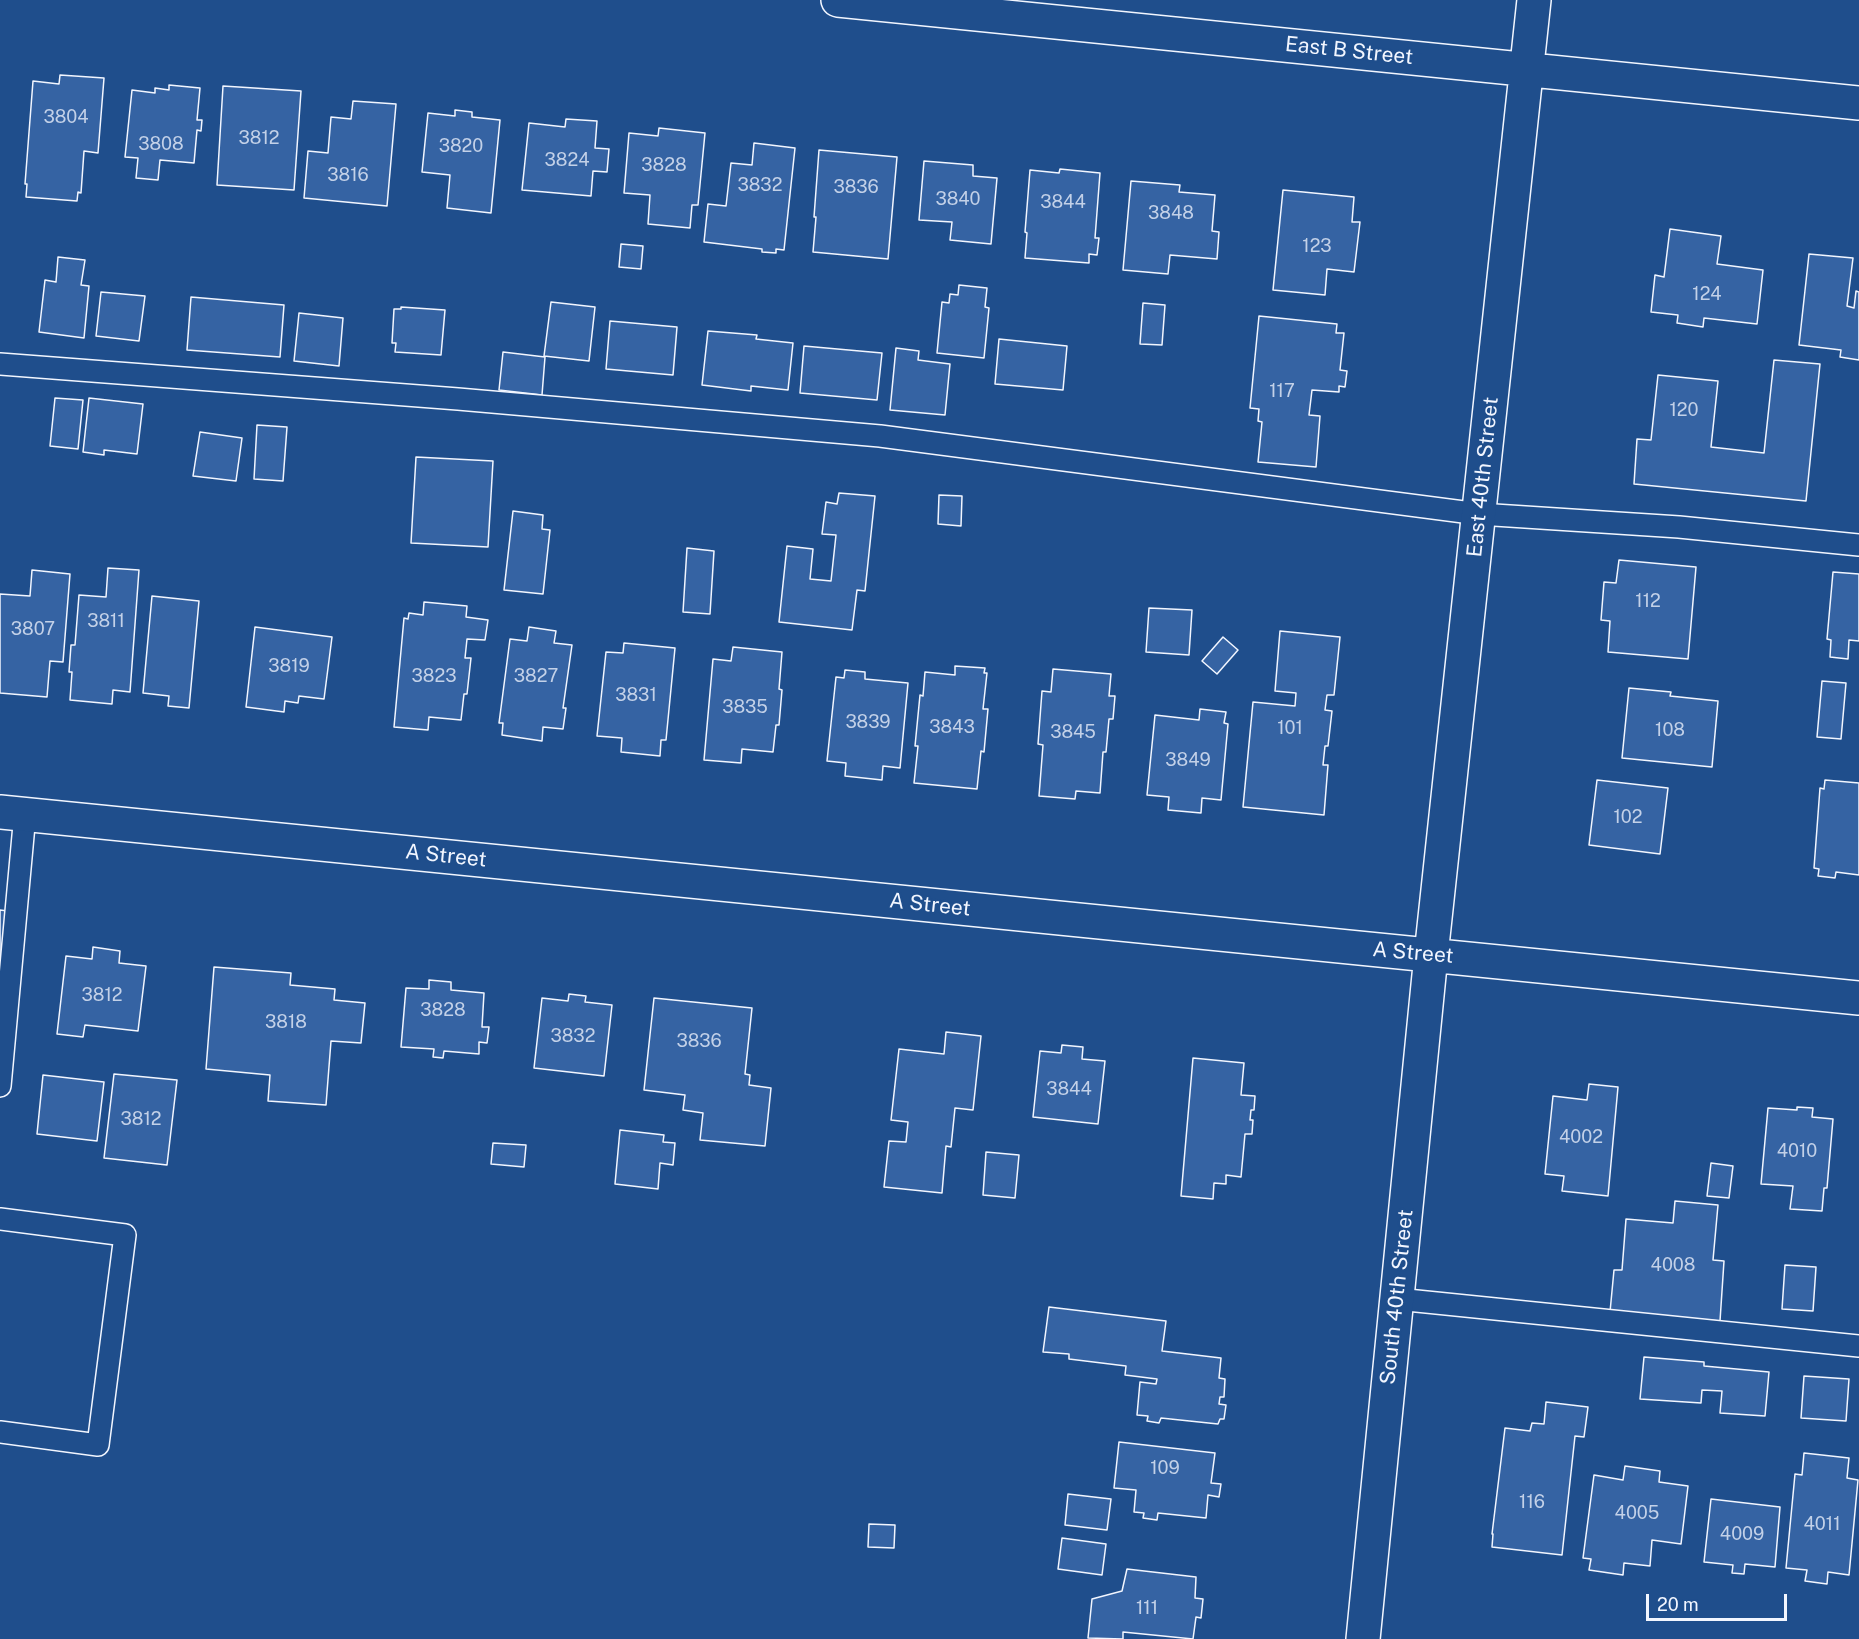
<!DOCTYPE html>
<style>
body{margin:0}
#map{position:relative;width:1859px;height:1639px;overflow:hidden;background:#1f4e8c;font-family:"Public Sans",sans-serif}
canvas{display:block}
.scale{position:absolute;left:1646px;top:1594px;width:141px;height:27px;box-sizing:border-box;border:3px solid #f2f6ff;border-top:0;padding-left:8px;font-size:18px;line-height:21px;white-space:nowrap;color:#f2f6ff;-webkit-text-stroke:4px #1f4e8c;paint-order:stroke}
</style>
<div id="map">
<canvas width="1859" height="1639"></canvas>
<div class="scale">20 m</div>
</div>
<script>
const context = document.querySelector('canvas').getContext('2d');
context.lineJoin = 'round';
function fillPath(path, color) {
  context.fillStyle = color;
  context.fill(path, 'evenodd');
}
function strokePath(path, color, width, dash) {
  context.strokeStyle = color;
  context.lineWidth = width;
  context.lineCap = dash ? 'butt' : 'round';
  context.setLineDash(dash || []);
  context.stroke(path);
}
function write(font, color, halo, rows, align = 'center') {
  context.font = font + ' "Public Sans",sans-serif';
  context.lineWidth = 4.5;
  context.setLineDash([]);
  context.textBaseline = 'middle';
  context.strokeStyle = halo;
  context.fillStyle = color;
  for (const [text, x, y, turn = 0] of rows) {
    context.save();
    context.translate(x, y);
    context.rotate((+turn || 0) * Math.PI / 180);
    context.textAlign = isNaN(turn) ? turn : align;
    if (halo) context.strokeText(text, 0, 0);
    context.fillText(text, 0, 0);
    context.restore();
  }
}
const building = new Path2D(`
 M60,75l44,3 -6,75 -14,-2 -3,42 -3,-1 -1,9 -51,-4 1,-13h-2l8,-103 26,3z
 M169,85l31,3 -3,32h5l-1,11 -4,-1 -3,33 -34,-3 -2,20 -22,-2 2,-20 -13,-1 7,-67 23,3v-5l14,2z
 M223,86l78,5 -7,99 -77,-5z
 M353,101l43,3 -9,102 -83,-8 4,-47 20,2 3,-36 20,2z
 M455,110l17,2v5l28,3 -9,93 -44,-5 3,-33 -28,-3 6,-59 27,3z
 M566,119l31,2 -2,27 14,1 -2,23 -14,-1 -2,25 -69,-6 7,-67 36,4z
 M659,128l46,5 -7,72h-6l-2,23 -42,-4 2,-29 -26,-2 5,-60 29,3z
 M754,143l41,5 -11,102 -8,-1v4l-14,-1v-3l-58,-7 4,-38 18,2 5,-43 21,2z
 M819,150l78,7 -9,102 -75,-7 3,-35h-2z
 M924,161l49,4v11l24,2 -6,66 -41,-4 2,-18 -33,-2z
 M1060,169l40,4 -5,65h4l-2,17 -8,-1v9l-64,-5 2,-25 -2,-1 5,-62 29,3z
 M1131,181l49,4 -1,7 36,3 -3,36 7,1 -2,27 -47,-4 -2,19 -45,-4z
 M1283,190l71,7 -2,25h8l-6,50 -27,-3 -2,26 -52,-5z
 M1670,229l51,7 -4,28 46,6 -6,54 -53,-6 -1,9 -26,-4 1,-8 -27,-3 4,-37 9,2z
 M621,244l22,2 -2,23 -22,-2z
 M1809,254l44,4 -6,48 7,2 2,-17 3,1v68l-19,-3 1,-7 -42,-5z
 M58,257l27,3 -4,25 8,1 -5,52 -45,-6 6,-52 11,2z
 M959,285l28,3 -2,19 4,1 -5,50 -47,-5 5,-51 7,1 1,-9 8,1z
 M101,292l44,4 -6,45 -43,-5z
 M191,297l93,8 -4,52 -93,-7z
 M551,302l44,5 -6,54 -45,-5z
 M1143,303l22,2 -3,40 -22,-1z
 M401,307l44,3 -4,45 -46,-3 1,-9h-4l2,-34h7z
 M299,313l44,5 -4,48 -45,-5z
 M1259,316l78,8 -1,9h8l-4,37 7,1 -2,16 -6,-1v6l-27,-2 -3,25 11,1 -4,51 -58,-5 4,-40 -4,-1 1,-12 -9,-1z
 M610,321l67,6 -4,48 -67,-6z
 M708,331l49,4 -1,4 37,4 -5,47 -37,-4v5l-49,-6z
 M999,339l68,7 -4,44 -68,-6z
 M804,346l78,7 -5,47 -77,-7z
 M896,348l23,3 -1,9 32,4 -5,51 -55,-5z
 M503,352l42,5 -3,38 -43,-5z
 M1774,360l46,4 -14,137 -172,-17 3,-45 14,1 7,-65 60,6 -7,66 53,6z
 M55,398l28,2 -5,49 -28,-3z
 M89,398l54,6 -6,50 -33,-4v5l-21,-3z
 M257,425l30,2 -4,54 -29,-2z
 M200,432l42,6 -6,43 -43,-5z
 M416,457l77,4 -5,86 -77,-4z
 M839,493l36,3 -10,95 -8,-1 -5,40 -73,-8 8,-76 26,3 -3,30 21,2 5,-46 -14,-1 4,-32 11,2z
 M939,495l23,1 -1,30 -23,-2z
 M513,511l30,4 -1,14 8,1 -7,64 -39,-4z
 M687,548l27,3 -4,63 -27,-2z
 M1619,560l77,7 -8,92 -80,-7 2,-31 -9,-1 3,-38 12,1z
 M108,568l31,2 -9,122 -17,-2 -1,14 -42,-4 2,-28h-3l2,-27h4l4,-50 27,2z
 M32,570l38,4 -7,88 -13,-1 -3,36 -47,-4v-99l30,2z
 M1833,572l26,2v67l-10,-1 -1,19 -18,-2 1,-17 -4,-1z
 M152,596l47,5 -10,107 -21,-2 1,-10 -26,-3z
 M424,602l43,4 -1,11 22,3 -3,20 -18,-1 -2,19h6l-4,36h-3l-3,26 -32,-3 -1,13 -34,-3 10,-109 4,1 1,-6 14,2z
 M1149,608l43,2 -3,45 -43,-3z
 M255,627l77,10 -8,62 -25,-3 -1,7 -13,-2 -1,11 -38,-5z
 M529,627l27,4 -2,12 18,2 -9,63h3l-3,21 -20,-2 -1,14 -40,-6 1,-12h-4l11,-84 17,2z
 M1280,631l60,6 -6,58h-7l-2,15 7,1 -4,35h-3l-2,19h5l-4,50 -81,-8 10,-105 42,4 1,-13 -21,-2z
 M1223,637l15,13 -21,24 -15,-13z
 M624,643l51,5 -9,92h-5l-1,16 -39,-4 1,-14 -25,-2 9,-84 17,1z
 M733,647l49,5 -3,37 3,1 -3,35h-3l-3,27 -31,-3 -1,14 -37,-3 9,-101 18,2z
 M955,666l30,2 -1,5h3l-4,36h5l-4,43 -3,-1 -4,38 -63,-6 4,-37h-3l5,-51 3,1 2,-24 30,3z
 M1053,669l58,5 -2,22h6l-2,23h-4l-3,33h-3l-3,41 -24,-2 -1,8 -36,-3 4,-51 -5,-1 4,-53 9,1z
 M845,670l20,2v7l43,4 -8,85 -17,-2 -1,14 -37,-4 1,-13 -19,-2 9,-84 8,1z
 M1822,681l24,2 -5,56 -24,-2z
 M1629,688l42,4 -1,4 48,5 -6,66 -90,-9z
 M1200,709l26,3 -2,11 4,1 -7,76 -19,-2 -1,15 -33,-3 1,-13 -22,-2 8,-80 44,5z
 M1597,780l71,8 -8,66 -71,-9z
 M1825,780l34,3v92l-23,-3 -1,6 -17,-2 1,-7 -5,-1 6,-80 4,1z
 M0,910l8,1 -8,87z
 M93,947l27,4 -1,12 27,3 -8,65 -53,-6 -2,12 -26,-3 9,-78 26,3z
 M214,967l77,6 -1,12 45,4 -1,11 31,3 -4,40 -30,-2 -5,64 -58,-4 2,-26 -64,-6z
 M429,980l22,2v8l33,3 -2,34h7l-2,16 -8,-1v12l-35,-3 -1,7 -10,-1 1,-8 -33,-2 5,-59 23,1z
 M569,994l17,2 -1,6 27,3 -8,71 -70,-8 8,-70 26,3z
 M654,998l98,10 -7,66 5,1 -1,10 22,3 -6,58 -65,-6 3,-27 -20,-3 2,-15 -41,-5z
 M946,1032l35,4 -8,74 -18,-2 -4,39 -5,-1 -4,47 -58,-6 5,-46 17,1 2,-20 -17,-2 8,-71 45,5z
 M1062,1045l21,2 -1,12 23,2 -7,63 -65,-7 7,-66 21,2z
 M1193,1058l51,5 -3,32 14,1 -1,14h-3l-1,10h3l-1,14h-7l-4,43 -15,-2v9l-12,-1 -1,16 -32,-3z
 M114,1074l63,6 -10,85 -63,-7z
 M43,1075l61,7 -7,59 -60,-7z
 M1589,1084l29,3 -10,109 -46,-5 2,-15 -19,-2 8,-78 34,4z
 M1797,1107l16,1 -1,9 21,2 -6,69h-3l-2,23 -32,-2 3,-23 -32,-2 7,-76 29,2z
 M620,1130l44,5 -1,7 12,1 -2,22 -13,-2 -2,26 -43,-5z
 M493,1143l33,2 -2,22 -33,-3z
 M986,1152l33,3 -4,43 -32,-3z
 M1711,1163l22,3 -4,32 -22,-2z
 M1675,1201l43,4 -5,55 11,1 -4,60 -110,-9 4,-42h8l4,-51 47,4z
 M1785,1265l31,2 -3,44 -31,-2z
 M1049,1307l117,14 -4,30 59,7 -2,20 6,1 -1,18h-4l-1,7 7,1 -2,14h-4l-2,5 -57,-6 -2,5 -12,-2 1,-5 -11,-1 3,-33 16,2 1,-5 -32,-4 1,-9 -57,-7v-5l-26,-2z
 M1644,1357l60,5v4l65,6 -4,44 -45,-3 2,-22 -20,-1 -1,13 -61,-4z
 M1804,1376l45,3 -3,42 -45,-3z
 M1546,1402l42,5 -4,30 -9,-1 -13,119 -70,-8 1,-13h-1l13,-106 25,3 2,-8 12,1z
 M1119,1442l96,11 -4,30 10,1 -2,13 -11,-2 -2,23 -48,-5 -1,7 -14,-2 1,-5 -10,-1 2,-22 -22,-2z
 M1804,1453l45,5 -2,20 11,2 -9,95 -21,-3 -1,12 -22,-3 2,-11 -21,-2 9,-94 7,1z
 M1625,1466l35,5 -1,11 29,4 -7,58 -29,-4 -2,26 -26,-3 -1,12 -34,-5 2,-11 -8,-1 11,-83 29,5z
 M1068,1494l43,5 -4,31 -42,-5z
 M1711,1499l69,8 -5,60 -30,-3 -1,10 -12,-1 1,-8 -29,-3z
 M869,1524l26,1 -1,23 -26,-1z
 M1062,1538l44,6 -4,31 -44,-6z
 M1127,1569l69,8 -1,21 8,1 -2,19 -5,-1 -3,22 -70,-7v7l-35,-1 4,-39 30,-8z`);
fillPath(building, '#3563a3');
strokePath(building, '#f2f6ff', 1.5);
const lane = new Path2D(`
 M0,364l458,35 422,37 599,78 200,13 180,18
 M0,1086l25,-272
 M0,1219l125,16 -27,210 -98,-13
 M1397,1299l462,47`);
const street = new Path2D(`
 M838,0l1021,103
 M0,812l1859,186
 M1363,1639l68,-684 103,-955`);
strokePath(lane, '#f2f6ff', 24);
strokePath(street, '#f2f6ff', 36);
strokePath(lane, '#1f4e8c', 21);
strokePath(street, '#1f4e8c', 33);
write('18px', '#c3d1e8', null, [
 ["3804",66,117],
 ["3812",259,138],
 ["3808",161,144],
 ["3820",461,146],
 ["3824",567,160],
 ["3828",664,165],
 ["3816",348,175],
 ["3832",760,185],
 ["3836",856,187],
 ["3840",958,199],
 ["3844",1063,202],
 ["3848",1171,213],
 ["123",1317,246],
 ["124",1707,294],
 ["117",1282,391],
 ["120",1684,410],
 ["112",1648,601],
 ["3811",106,621],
 ["3807",33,629],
 ["3819",289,666],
 ["3823",434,676],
 ["3827",536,676],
 ["3831",636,695],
 ["3835",745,707],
 ["3839",868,722],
 ["3843",952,727],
 ["101",1290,728],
 ["108",1670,730],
 ["3845",1073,732],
 ["3849",1188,760],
 ["102",1628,817],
 ["3812",102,995],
 ["3828",443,1010],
 ["3818",286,1022],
 ["3832",573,1036],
 ["3836",699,1041],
 ["3844",1069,1089],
 ["3812",141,1119],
 ["4002",1581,1137],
 ["4010",1797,1151],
 ["4008",1673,1265],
 ["109",1165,1468],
 ["116",1532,1502],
 ["4005",1637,1513],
 ["4011",1822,1524],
 ["4009",1742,1534],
 ["111",1147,1608]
]);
write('21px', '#f2f6ff', '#1f4e8c', [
 ["East B Street",1349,51,6],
 ["East 40th Street",1483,477,-84],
 ["A Street",446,856,6],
 ["A Street",930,905,6],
 ["A Street",1413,953,5],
 ["South 40th Street",1397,1297,-84]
]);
</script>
